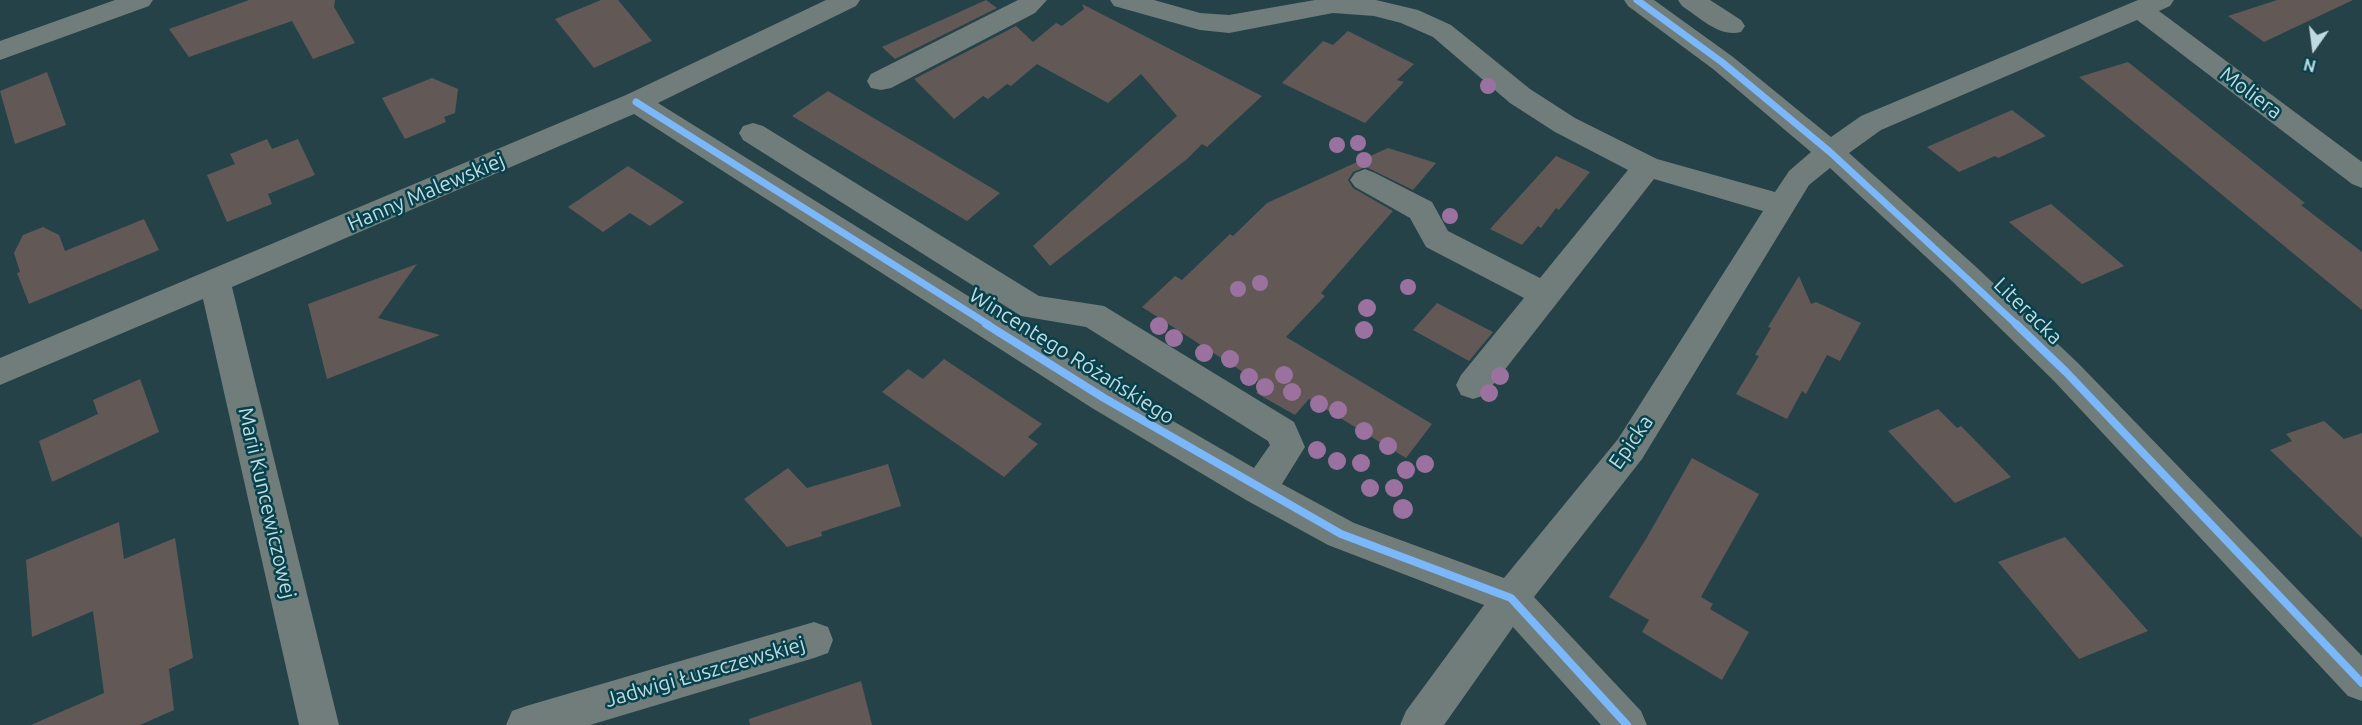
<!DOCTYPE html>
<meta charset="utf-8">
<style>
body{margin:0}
#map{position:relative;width:2362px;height:725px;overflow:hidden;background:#244248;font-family:Ubuntu,sans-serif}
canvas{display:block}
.north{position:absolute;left:2284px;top:18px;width:60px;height:60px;-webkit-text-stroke:4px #06414c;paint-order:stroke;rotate:194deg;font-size:16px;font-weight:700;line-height:24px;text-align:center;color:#c0dae1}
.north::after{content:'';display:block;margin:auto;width:21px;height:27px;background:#c0dae1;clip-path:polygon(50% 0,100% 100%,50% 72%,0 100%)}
</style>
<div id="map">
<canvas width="2362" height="725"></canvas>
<div class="north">N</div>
</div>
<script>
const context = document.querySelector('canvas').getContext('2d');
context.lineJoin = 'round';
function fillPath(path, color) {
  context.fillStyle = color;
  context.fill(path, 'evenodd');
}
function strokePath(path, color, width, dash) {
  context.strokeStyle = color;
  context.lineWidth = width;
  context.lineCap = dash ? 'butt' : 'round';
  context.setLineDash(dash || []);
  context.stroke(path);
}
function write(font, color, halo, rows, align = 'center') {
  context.font = font + ' Ubuntu,sans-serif';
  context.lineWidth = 5;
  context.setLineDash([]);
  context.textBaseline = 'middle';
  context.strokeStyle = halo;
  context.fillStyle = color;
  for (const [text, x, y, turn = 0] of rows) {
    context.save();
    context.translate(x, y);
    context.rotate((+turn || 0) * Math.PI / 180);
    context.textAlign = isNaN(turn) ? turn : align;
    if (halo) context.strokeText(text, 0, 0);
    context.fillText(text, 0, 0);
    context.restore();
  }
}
fillPath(new Path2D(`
 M249,0h86l-1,7 21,36 -42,16 -21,-38 -103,36 -20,-28z
 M601,0h17l34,41 -58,27 -39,-49z
 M986,0l11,8 -102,51 -13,-12z
 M2277,0h76l-89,42 -36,-26z
 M1082,4l180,92 -55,51 -5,-3 -15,15 -137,107 -17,-20 144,-130 -36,-42 -33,29 -71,-39 -26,22 -4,-2 -19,15 -5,-3 -29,23 -40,-40 102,-53 17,16 23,-19 6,3 22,-17z
 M1348,31l66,33 -17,16 7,2 -39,41 -83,-40 41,-42 10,4z
 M2128,62l177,141 -4,2 61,47v58l-283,-233z
 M47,72l19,53 -51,19 -15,-53z
 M432,78l26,11 -3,24 -11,4 2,5 -41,17 -23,-41z
 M828,91l93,55 79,47 -33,28 -175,-105z
 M2012,110l34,26 -48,22 -3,-2 -36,16 -32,-25z
 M267,139l5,10 26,-10 17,36 -47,19 4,10 -45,18 -20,-47 28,-11 -5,-10z
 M1388,148l48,15 -23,27 -47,-23 -13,5 -5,8 5,8 40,23 -72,82 4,3 -39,41 146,87 -26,34 -97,-59 -14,16 -39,-22 7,-8 -121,-78 33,-31 7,4 48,-46 3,2 34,-33z
 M1556,156l34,16 -31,38 -3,-2 -15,20 -3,-2 -16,19 -32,-16z
 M628,166l56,36 -34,24 -20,-13 -27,19 -35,-25z
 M2051,204l73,62 -42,18 -73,-62z
 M144,219l15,31 -130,54 -12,-31 3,-1 -6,-19 9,-18 20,-8 16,8 6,16z
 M417,264l-39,54 62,17 -113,44 -19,-75z
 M1799,276l12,28 5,-2 45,21 -21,38 -13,-6 -21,39 -4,-3 -15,28 -51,-25 23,-38 -4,-1 16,-27 -3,-1z
 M1437,303l56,29 -24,29 -56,-31z
 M944,359l98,65 -14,13 10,7 -34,33 -122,-85 26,-23 15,10z
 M140,379l19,53 -107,50 -13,-41 59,-27 -5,-14z
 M1938,409l19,19 4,-2 50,51 -56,26 -67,-72z
 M2324,421l20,18 18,-6v105l-92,-88 22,-9 -6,-7z
 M1692,458l67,36 -58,103 12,7 -3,5 39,23 -27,48 -80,-48 7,-12 -40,-23 37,-58z
 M888,464l13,42 -80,26 1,4 -35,11 -43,-48 44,-31 19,20z
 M119,522l5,37 51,-21 18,120 -24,11 5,41 -34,15h-109l73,-32 -11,-82 -61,26 -6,-77z
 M2065,537l83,94 -69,28 -81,-97z
 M861,681l11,44h-122l-1,-6z`), '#625956');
fillPath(new Path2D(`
 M115,0h38l-4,6 -149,54v-19z
 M826,0h34l-4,6 -198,97 458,285 138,80 16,-23 -2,-4 -182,-114 -65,-11 -278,-176 -4,-7 4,-7 10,-3 10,3 276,170 65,10 190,116 11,25 -23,37 72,39 150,55 114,-139 145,-228 -109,-32 -169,216 -12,4 -12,-4 -5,-10 5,-10 63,-77 -98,-51 -16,-29 -55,-31 -5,-7 5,-7 10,-4 10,4 57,29 16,29 92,47 88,-108 -73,-38 -45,-29 -77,-66 -32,-14 -27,-7 -41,-3 -104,20 -29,-3 -86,-24 -4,-6h44l46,13 29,2 86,-15h61l42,10 33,15 79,64 45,29 82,41 118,33 14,-21 22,-19 -98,-83 -85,-63 -4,-6h30l79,57 98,80 30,-21 277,-116h36l-4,6 -11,5 203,151v26l-10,-4 -215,-164 -256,110 -32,23 125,112 104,98 284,293v45l-14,-5 -294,-315 -102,-100 -122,-113 -21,17 -167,274 -108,138 107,114 6,14h-46l-88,-98 -69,98h-44l6,-14 78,-106 -156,-60 -82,-45 -154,-92 -458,-294 -402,173 107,438h-40l-96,-426 -203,86v-27l626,-263z
 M1018,0h29l-12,13 -144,75 -10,2 -10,-2 -4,-7 4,-7z
 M1678,0h32l31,20 4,6 -4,6c-21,6 -42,-15 -59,-26z
 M814,622l14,5 5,13 -5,13 -14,5 -224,67h-84l6,-14 14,-5z`), '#707d7b');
strokePath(new Path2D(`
 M1637,0l86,63 107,89 187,173
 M636,102l353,223`), '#7ab7fb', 7);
strokePath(new Path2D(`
 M986,324l118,74 237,136 170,64 116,127
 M2016,324l50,48 296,311`), '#7ab7fb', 8);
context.fillStyle = '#9b729f';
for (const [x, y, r] of [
 [1488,86,8],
 [1358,143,8],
 [1337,145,8],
 [1364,160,8],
 [1450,216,8],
 [1260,283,8],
 [1408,287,8],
 [1238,289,8],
 [1367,308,9],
 [1159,326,9],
 [1364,330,9],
 [1174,338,9],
 [1204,353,9],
 [1230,359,9],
 [1284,375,9],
 [1500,376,9],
 [1249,377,9],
 [1265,387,9],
 [1292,392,9],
 [1489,393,9],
 [1319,404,9],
 [1338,410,9],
 [1364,431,9],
 [1388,446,9],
 [1317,450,9],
 [1337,461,9],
 [1361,463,9],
 [1425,464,9],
 [1406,470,9],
 [1370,488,9],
 [1394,488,9],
 [1403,509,10]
]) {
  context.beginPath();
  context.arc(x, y, r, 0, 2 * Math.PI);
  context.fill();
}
write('21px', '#c0dae1', '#06414c', [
 ["Moliera",2251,93,37],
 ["Hanny Malewskiej",426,192,-23],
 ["Literacka",2028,311,44],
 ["Wincentego Różańskiego",1072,356,32],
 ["Epicka",1631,442,-55],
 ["Marii Kuncewiczowej",267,503,77],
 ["Jadwigi Łuszczewskiej",705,672,-16]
]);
</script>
